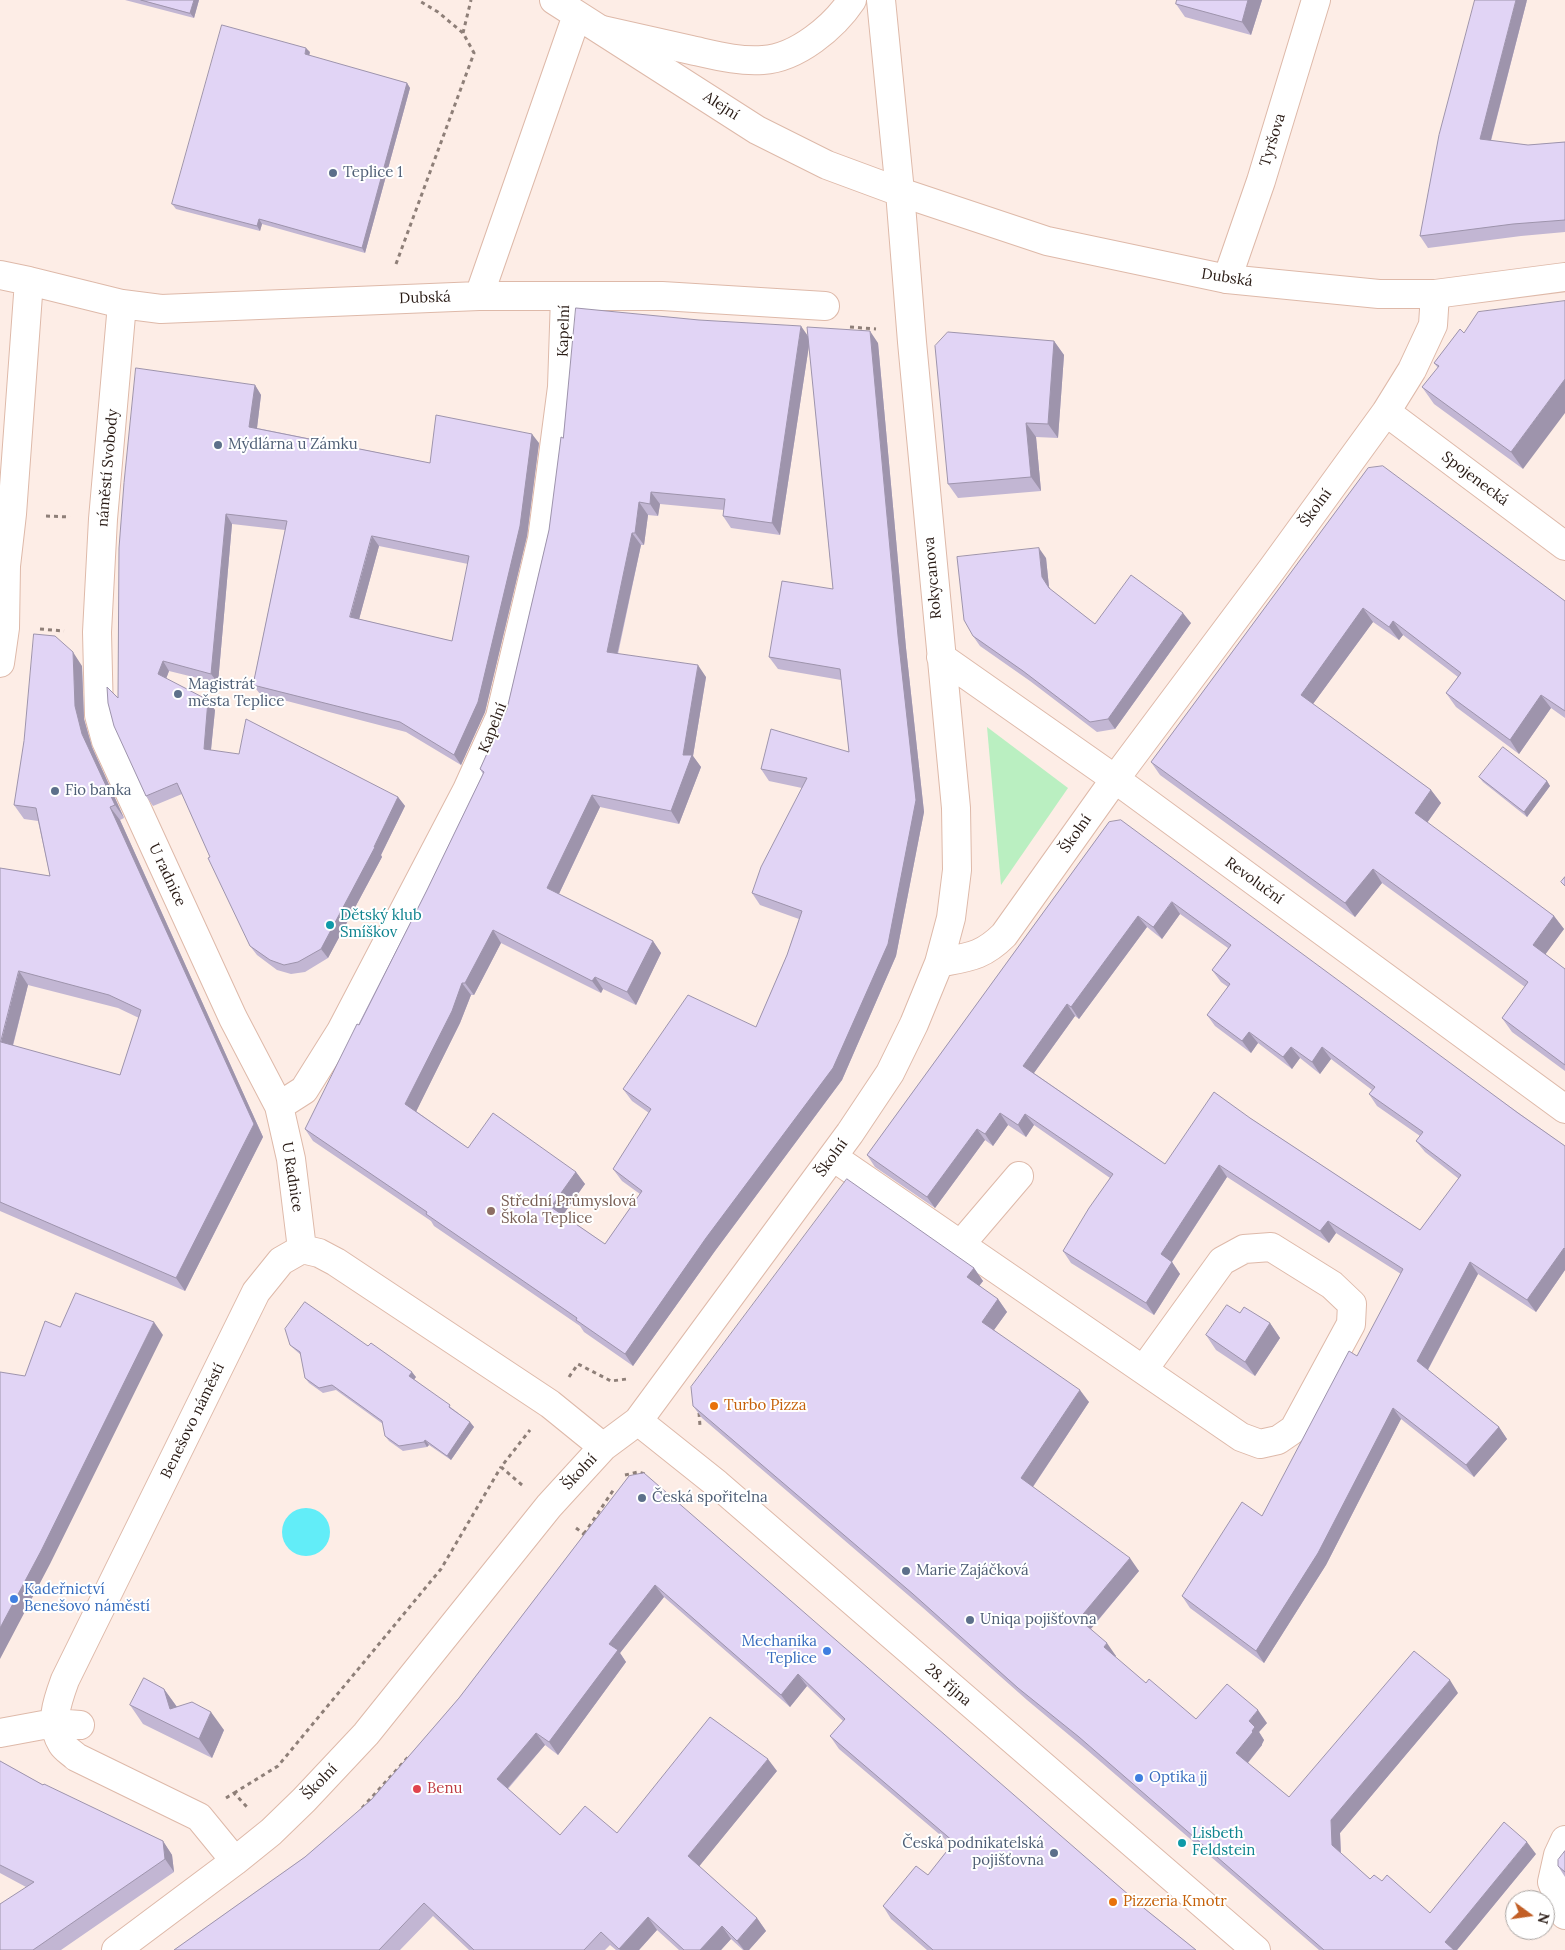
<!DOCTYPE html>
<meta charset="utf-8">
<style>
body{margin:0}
#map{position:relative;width:1565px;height:1950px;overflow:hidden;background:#fdede6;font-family:Lora,serif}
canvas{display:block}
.north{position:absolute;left:1505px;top:1890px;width:50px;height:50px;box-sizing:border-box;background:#fff;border:1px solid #a9a4a1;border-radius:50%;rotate:104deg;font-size:14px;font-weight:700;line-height:20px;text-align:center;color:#291b15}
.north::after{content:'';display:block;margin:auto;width:18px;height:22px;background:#c25f26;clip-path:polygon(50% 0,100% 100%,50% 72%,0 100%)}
</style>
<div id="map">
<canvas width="1565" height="1950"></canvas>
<div class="north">N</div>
</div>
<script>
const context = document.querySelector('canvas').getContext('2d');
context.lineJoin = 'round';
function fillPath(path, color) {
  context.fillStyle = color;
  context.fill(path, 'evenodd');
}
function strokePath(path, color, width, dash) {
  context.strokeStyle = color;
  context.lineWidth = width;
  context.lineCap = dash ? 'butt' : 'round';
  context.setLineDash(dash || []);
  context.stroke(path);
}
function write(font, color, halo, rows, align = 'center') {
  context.font = font + ' Lora,serif';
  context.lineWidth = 4;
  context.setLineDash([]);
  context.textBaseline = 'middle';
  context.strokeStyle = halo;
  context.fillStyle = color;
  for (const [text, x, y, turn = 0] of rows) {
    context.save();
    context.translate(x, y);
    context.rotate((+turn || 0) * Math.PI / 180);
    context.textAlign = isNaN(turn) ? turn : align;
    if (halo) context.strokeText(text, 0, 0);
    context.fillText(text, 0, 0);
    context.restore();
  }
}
fillPath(new Path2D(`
 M987,727l81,61 -67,97z`), '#baefc1');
fillPath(new Path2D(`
 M282 1532a24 24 0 1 1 48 0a24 24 0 1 1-48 0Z`), '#62edf8');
const minor = new Path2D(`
 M0,275l29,6 93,23 39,5 318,-13h183l163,10
 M1227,279l34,-98 55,-181
 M479,296l98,-281
 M122,304l-19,215 -6,113 2,83 7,26 127,277 46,88 12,53 11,90
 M1386,412l179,134
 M941,657l174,122 450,330
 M0,663l5,-35 1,-62 6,-52 17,-233
 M939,963c29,-6 43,-6 65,-28l111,-156 157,-210 114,-157 26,-42 21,-45 2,-31
 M279,1106l25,-16 37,-59 126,-241 33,-73 42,-178 20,-152 3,-90
 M833,1157l408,280 19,7 18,-4 16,-11 57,-105 1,-20 -20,-19 -61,-38 -27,2 -22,12 -78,108
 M961,1244l58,-68
 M638,1421l79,63 539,466
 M0,1733l54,-10 26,2
 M1565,1840l-7,15 -6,27 13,33
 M235,1861l-36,-44 -123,-60c-4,-4 -11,-8 -14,-13 -13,-21 -5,-42 3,-64l191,-388 25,-31 21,-12 17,4 17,9 214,142 53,43
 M116,1950l119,-89 36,-29 33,-32 62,-66 183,-228 54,-59 35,-26 212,-288 40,-60 24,-49 25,-61 12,-45 6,-48 -1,-62 -44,-466 -12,-150 -73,-27 -70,-35 -203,-130`);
const major = new Path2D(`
 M900,192l147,49 180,38 152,15h56l130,-17`);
const highway = new Path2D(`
 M881,0l19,192
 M602,30c30,7 59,13 89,20 23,5 48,12 72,10 34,-2 71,-33 89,-60`);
strokePath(minor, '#deb9a9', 30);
strokePath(major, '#deb9a9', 30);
strokePath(highway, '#deb9a9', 30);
strokePath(new Path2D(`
 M463,33l8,-33
 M396,264l78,-211 -11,-20 -25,-21 -20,-12
 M850,327l26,2
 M46,516l24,1
 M40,629l24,2
 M569,1377l9,-13 33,17 16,-2
 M699,1413l1,13
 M625,1475l13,-3 8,2
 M522,1485l-21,-18 29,-37
 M576,1528l8,6 -2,3
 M584,1534l30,-45
 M234,1793l44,-27 163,-197 60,-102
 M226,1798l8,-5 13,14
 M362,1808l48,-53`), '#8e7f78', 3, [4, 4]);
strokePath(minor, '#fff', 28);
strokePath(major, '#fff', 28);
strokePath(highway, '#fff', 28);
fillPath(new Path2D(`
 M125,0h74l-5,18z
 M1177,0h85l-11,35 -66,-18 -9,-13z
 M1527,0l-36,141 37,4 37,-3v90l-44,4 -93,12 -8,-12z
 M310,52l-1,4 98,27 3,5 -45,165 -103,-29 -2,7 -84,-22 -4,-5z
 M1460,329l63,140 -89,-65 -12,-17 16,-19 -4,-5z
 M808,336l70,7 28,305 18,164 -28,144 -54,124 -127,171 -82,115 -49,-34 -4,-6 -146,-100 -3,-5 -118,-80 -8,-12 122,-239 56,-116 -3,-5 27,-60 42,-179 14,-92zM809,345l24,244 -64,68 9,12 63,11 8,72 -88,17 8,12 33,7 -50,105 8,12 39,14 -12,36 -31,72 -133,62 9,12 17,12 -36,56 9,12 18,13 -35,50 -42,-29 22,-31 -9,-12 -108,-24 -52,-37 44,-88 11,-28h3l27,-52 100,50 2,-4 33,16 25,-52 -8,-12 -94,-47 41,-87 79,17 22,-57 -8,-11 13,-79 -88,-23 23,-109h3l4,-30 10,1 2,-12 64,6 -1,6 8,12 49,7z
 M1054,341l10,14 -6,83 -22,-1 5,54 -83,7 -10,-14z
 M255,385l6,10 -4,33 173,35 109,-20 -12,93 -42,176 -24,53 -55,-33 -146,-38 -7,-9 32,-155 -53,-6 -14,159 -49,-12 -3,8 49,31 -4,40 187,47 7,9 -24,49 1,2 -54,101 -23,14 -14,2 -14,-4 -20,-15 -7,-9 -68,-152 -29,12 -7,-10 -28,-98zM379,546l89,18 -16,77 -93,-22z
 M1368,468l197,133v117l-14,-10 -32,46 -63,-47 -10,-14 12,-16 -55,-42 -4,5 -26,-18 -60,82 118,86 10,13 -14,20 127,93 10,13 -19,25 20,15v102l-53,-39 -10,-14 23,-31 -143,-104 -27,34 -195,-142 -9,-13z
 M1046,558l3,29 2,3 44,34 96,-1 -76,106 -18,3 -67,-51 -50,-35 -7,-10z
 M82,666l2,53 8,28 32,71 -4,2 143,317 -78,154 -185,-80v-343l50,8 -12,-55 -14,-2 -10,-14zM28,985l90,23 21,10 -19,57 -107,-29z
 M1479,777l68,4 3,5 -23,31 -44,-35z
 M1109,822l456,324v124l-29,42 -58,-38 -50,96 71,57 8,12 -33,38 -73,-58 -75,146 -62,98 -74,-55 -8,-12 80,-80 95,-160 44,-82 -65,-41 -7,10 -102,-66 -55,85 8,12 -26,41 -83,-52 -8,-12 47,-73 -76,-53 -8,12 -18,-12 -15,21 -8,-6 -50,68 -60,-41 -8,-12zM1180,914l48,34 -16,22 9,12 7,5 -21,28 8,11 36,27 7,-10 34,26 8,-11 20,16 11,-15 41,31 -3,4 8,12 43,30 -4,5 9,11 34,27 -39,51 -170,-112 -85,46 -131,-91 41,-57 4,3 68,-92 15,12z
 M974,1268l9,13 -4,5 19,13 9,13 -13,18 95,72 -56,85 106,84 -48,58 25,27 -1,1 31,26 50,36 71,4 -8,9 5,8 -2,4v1l-14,18 41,34 169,-104 -118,140 1,20 29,26 12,2 48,32 106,-59 -79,96h-138l-232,-200 -60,-50 -105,-93 -220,-189 -9,-12z
 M1240,1313l30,10 10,15 -25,38 -39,-26 -10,-15z
 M290,1345l78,1 48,31 -2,2 56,43 4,5 -23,33 -22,-15 -2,2 -24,4 -14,-10 -4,-5 -2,-12 -47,-34 -13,3 -14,-10 -4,-5 -4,-23 -7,-6z
 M629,1476l516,433 51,41h-269l-36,-31 -8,-13 45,-31 24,-30 -113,-96 -9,-13 13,-15 -36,-35 -17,21 -126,-110 -44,56 6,9 -68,93 -13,-10 -37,44 52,46 57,-2 160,-62 -78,95 58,52 9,13 -17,19h-6l-12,-11 -10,11h-42l-22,-20 -18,20h-23l-6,-5 -5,5h-136l-36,-34 -33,34h-226l131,-93 66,-57 88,-102z
 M164,1689l13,18 47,23 -12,28 -69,-34 -13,-19z
 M0,1761l43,24 120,56 9,14 2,17 -113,78h-61l26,-63 -26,-14z
 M1565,1851v26l-7,-11z`), '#c2b6d3');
fillPath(new Path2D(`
 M194,0h5l-5,18 -4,-5z
 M1248,0h14l-11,35 -9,-13z
 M1516,0h11l-39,151 -8,-12z
 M306,48l4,4 -2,7 -3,-5z
 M407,83l3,5 -45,165 -3,-5z
 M259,219l3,5 -2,7 -3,-5z
 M801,326l9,13 -30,196 -8,-12z
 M870,331l8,12 28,305 18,164 -28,144 -54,124 -127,171 -82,115 -8,-12 263,-410 10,-308z
 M1054,341l10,14 -6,83 -10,-14z
 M1565,379v34l-42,56 -12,-17z
 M255,385l6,10 -5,41 -7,-9z
 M1026,423l10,14 5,54 -10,-14z
 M532,434l7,9 -12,93 -42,176 -24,53 -7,-10z
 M651,492l9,12 -2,12 -8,-12z
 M639,502l9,13 -4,30 -9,-12z
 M226,514l6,10 -14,159 -7,-9z
 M632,533l9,12 -26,119 -8,-12z
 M372,536l7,10 -22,81 -7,-10z
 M1039,548l7,10 3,29 7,11 -14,-21z
 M1363,608l10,14 -63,86 -9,-13z
 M1183,613l8,10 -76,106 -7,-10z
 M1393,621l10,14 -4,5 -10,-13z
 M73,652l9,14 2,53 8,28 32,71 -9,-13 -33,-71 -7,-28z
 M163,661l6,10 -5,13 -6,-10z
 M698,665l8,12 -13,79 8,11 -22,57 -8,-13 12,-56z
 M1541,695l10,13 -32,46 -9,-14z
 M208,700l7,10 -5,49 -6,-10z
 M1547,781l3,5 -23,31 -3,-5z
 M1431,790l10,13 -17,24 -9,-14z
 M592,795l8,12 -44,93 -9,-12z
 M398,797l7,9 -24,49 1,2 -54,101 -7,-9 53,-102z
 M110,807l10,13 143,317 -78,154 -9,-13 78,-154z
 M1373,869l9,14 -27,34 -10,-14z
 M1172,902l8,12 -18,25 -9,-12z
 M1138,916l9,11 -68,92 -8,-12z
 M1554,916l10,13 -22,30 -9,-14z
 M493,930l8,13 -27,52 -9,-12z
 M653,941l8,12 -25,52 -9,-13z
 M19,971l9,14 -18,71 -9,-14z
 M595,977l8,12 -2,4 -9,-12z
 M462,983l9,12 -11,28 -46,93 -9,-12z
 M1067,1004l8,12 -44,61 -8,-11z
 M1249,1032l9,11 -7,10 -9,-12z
 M1291,1047l9,11 -8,11 -9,-12z
 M1322,1047l9,12 -11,15 -8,-12z
 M1000,1113l8,12 -15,21 -8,-12z
 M1025,1114l9,11 -8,12 -8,-12z
 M977,1129l8,11 -50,68 -8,-11z
 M1219,1165l8,12 -58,89 -8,-12z
 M576,1172l9,12 -25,35 -9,-12z
 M1328,1221l8,12 -7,10 -9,-12z
 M1564,1248l1,2v20l-29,42 -9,-12z
 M1172,1262l8,12 -26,41 -8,-12z
 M1470,1262l8,12 -52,99 -9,-12z
 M974,1268l9,13 -7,9 -9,-13z
 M998,1299l9,13 -16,22 -9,-12z
 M154,1322l9,13 -113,229 -50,95v-31z
 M1270,1323l10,15 -25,38 -10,-14z
 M412,1372l4,5 -3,4 -4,-5z
 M1080,1390l9,12 -59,89 -9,-13z
 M1393,1408l8,11 -75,146 -62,98 -8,-12z
 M470,1422l4,5 -23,33 -4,-4z
 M1499,1427l8,12 -33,38 -8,-12z
 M425,1440l4,5 -2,2 -3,-5z
 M1130,1558l9,13 -51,61 -9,-13z
 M655,1585l9,12 -44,56 6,9 -68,93 -9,-13 60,-98z
 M1107,1643l9,13 -3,4 -9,-13z
 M798,1674l9,12 -17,21 -9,-12z
 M1450,1680l8,13 -118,140 1,25 -9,-13 -1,-25z
 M164,1689l13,18 -7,2z
 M1258,1710l9,13 -8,9 5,8 -2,4v1l-17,21 -9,-13 13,-32z
 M211,1712l13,18 -12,28 -13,-19z
 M536,1733l9,12 -40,46 -8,-12z
 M768,1759l9,12 -80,98 -9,-13z
 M163,1841l9,14 2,17 -9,-13z
 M1527,1842l9,12 -79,96h-7l-5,-8z
 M648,1917l9,13 -18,20h-19l-1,-1z
 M757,1918l9,13 -17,19h-5l-7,-9z
 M722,1926l9,13 -10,11h-21z`), '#9e94ac');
const building = new Path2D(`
 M141,0h53l-4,13z
 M1177,0h71l-6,22 -66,-18z
 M1475,0h41l-36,139 48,6 37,-3v78l-52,4 -93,12 19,-101z
 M222,25l84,23 -1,6 102,29 -45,165 -103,-29 -2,7 -85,-22z
 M1565,301v78l-54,73 -89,-65 17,-21 -5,-3 26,-34 4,4 14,-21z
 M576,308l123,12 102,6 -29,197 -49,-7 2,-17 -74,-7 -1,12 -11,-2 -4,31h-3l-25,119 91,13 -15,90h9l-21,56 -79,-16 -45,93 106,53 -26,51 -32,-15 -3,4 -99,-51 -28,53h-3l-10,28 -47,93 63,44 25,-35 83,59 -25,35 54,37 37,-53 -29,-22 38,-60 -28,-20 65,-94 68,32 31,-72 15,-44 -50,-18 9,-26 46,-89 -46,-9 10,-40 78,23 -9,-83 -71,-12 13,-76 51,8 -26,-262 63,4 28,305 18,164 -28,144 -55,124 -127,170 -81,116 -49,-34 1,-2 -151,-104 1,-2 -122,-83 52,-105 2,1 68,-135 57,-118 -4,-3 27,-60 42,-179 12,-93 2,1z
 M948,332l106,9 -6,83 -22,-1 5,54 -83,7 -13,-138z
 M136,368l119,17 -6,42 181,36 6,-48 96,19 -12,92 -42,176 -24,53 -54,-33 -147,-37 34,-164 -61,-7 -15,160 -48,-13 -5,13 50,26 -4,49 35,5 7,-35 152,78 -24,50h1l-54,102 -23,13 -14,3 -14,-5 -20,-14 -42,-88 2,-1 -33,-74 -31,13 -32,-70 -6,-23 -1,-16 11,11 1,-150 5,-65zM372,536l97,20 -17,85 -102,-24z
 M1383,466l182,135v110l-24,-16 -31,45 -64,-47 15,-20 -68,-52 -4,6 -26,-19 -62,87 130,95 -16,23 139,103 -21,29 32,24v96l-63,-47 26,-36 -155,-113 -28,34 -194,-141 217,-294z
 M1039,548l3,29 7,11 46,36 36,-49 52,38 -75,106 -18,3 -67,-51 -50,-35 -9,-16 -7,-63z
 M34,634l21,2 18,16 2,54 7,28 33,71 -5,2 144,317 -78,154 -176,-76v-334l50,8 -14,-68 -22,-3 10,-64zM19,971l90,24 32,15 -21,65 -119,-33z
 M1503,747l44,34 -23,31 -45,-35z
 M1121,820l397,293 47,33v103l-1,-1 -37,52 -57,-38 -53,99 82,66 -33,38 -73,-57 -75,145 -62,98 -74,-55 60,-94 20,14 87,-165 8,5 46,-87 -75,-48 -8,10 -101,-66 -58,89 11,8 -26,41 -83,-52 26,-43 24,-34 -88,-60 -7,11 -18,-12 -15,21 -8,-5 -50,68 -60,-42 242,-333zM1172,902l59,43 -19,25 18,14 -23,31 35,26 7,-9 34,25 8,-10 21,15 10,-15 53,40 -6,7 54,38 -7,9 45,34 -41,55 -170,-112 -36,-26 -49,72 -142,-98 44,-62 4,3 67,-91 15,11z
 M1565,877v9l-4,-4z
 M847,1179l127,89 -7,9 31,22 -16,23 98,68 -59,88 109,80 -51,61 28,24 -3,4 42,36 3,-4 47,40 31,-35 31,26 -9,11 6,6 -3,4 1,1 -17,21 53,44 125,-146 36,29 -119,140 1,25 38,34 4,-4 8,6 5,-6 43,38 74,-91 23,20 -82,100 9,8h-130l-245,-213 -61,-49 -105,-94 -220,-188 -2,-19z
 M76,1293l78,29 -113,229 -41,77v-256l25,4 20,-55 15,6z
 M305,1302l63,44 3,-3 41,29 -3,4 41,29 -1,2 21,15 -23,34 -22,-16 -1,2 -25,4 -14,-10 -3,-15 -50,-36 -13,3 -14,-10 -5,-26 -10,-7 -5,-16z
 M1227,1305l13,8 4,-6 26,16 -25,39 -39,-27z
 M644,1473l501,436 51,41h-263l-50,-44 33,-40 12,9 26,-33 -124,-106 15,-17 -47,-45 -17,21 -126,-110 -46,59 9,6 -69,92 -13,-9 -39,46 63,56 25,-29 32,27 93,-116 58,42 -80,97 69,62 -20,23 -15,-15 -22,24h-16l-36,-33 -29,32 -18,-17 -17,18h-110l-50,-47 -45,47h-205l131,-93 66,-57 88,-102 170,-222z
 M144,1678l20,11 6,20 22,-7 19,10 -12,27 -69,-34z
 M0,1761l43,24 1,-1 119,57 2,18 -132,91h-33v-46l34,-22 -34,-17z
 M1565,1851v21l-7,-6v-6z`);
fillPath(building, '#e1d4f5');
strokePath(building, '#9e94ac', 1);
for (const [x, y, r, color] of [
 [333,173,5,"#5c6f8a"],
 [218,445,5,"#5c6f8a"],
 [178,694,5,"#5c6f8a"],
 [55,791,5,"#5c6f8a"],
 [330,925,5,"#0f9aa8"],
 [491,1211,5,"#8d6e63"],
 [714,1406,5,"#e8710a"],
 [642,1498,5,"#5c6f8a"],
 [906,1571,5,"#5c6f8a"],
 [14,1599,5,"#3f7fe0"],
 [970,1620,5,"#5c6f8a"],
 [827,1651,5,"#3f7fe0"],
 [1139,1778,5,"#3f7fe0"],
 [417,1789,5,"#e0444e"],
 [1182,1843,5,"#0f9aa8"],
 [1054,1853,5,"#5c6f8a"],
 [1113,1902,5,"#e8710a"]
]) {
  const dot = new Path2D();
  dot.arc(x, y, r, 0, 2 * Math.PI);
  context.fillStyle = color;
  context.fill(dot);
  strokePath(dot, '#fff', 2);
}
write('15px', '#291b15', '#fff', [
 ["Alejní",721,106,33],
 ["Tyršova",1273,140,-73],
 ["Dubská",1227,278,9],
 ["Dubská",425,298,-2],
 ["Kapelní",564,331,-88],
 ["náměstí Svobody",108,468,-85],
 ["Spojenecká",1475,479,37],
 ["Školní",1316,508,-54],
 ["Rokycanova",933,578,-95],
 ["Kapelní",493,728,-69],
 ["Školní",1076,834,-55],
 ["U radnice",167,875,65],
 ["Revoluční",1254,881,36],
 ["Školní",832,1158,-54],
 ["U Radnice",292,1177,81],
 ["Benešovo náměstí",193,1421,-64],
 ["Školní",580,1472,-47],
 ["28. října",948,1685,41],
 ["Školní",320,1782,-46]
]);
write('15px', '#4e5e75', '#fff', [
 ["Teplice 1",343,173],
 ["Mýdlárna u Zámku",228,445],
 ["Magistrát",188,685],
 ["města Teplice",188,702],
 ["Fio banka",65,791],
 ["Česká spořitelna",652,1498],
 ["Marie Zajáčková",916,1571],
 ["Uniqa pojišťovna",980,1620],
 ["Česká podnikatelská",1044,1844,"right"],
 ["pojišťovna",1044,1861,"right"]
], 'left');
write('15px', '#0d838f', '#fff', [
 ["Dětský klub",340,916],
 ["Smíškov",340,933],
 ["Lisbeth",1192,1834],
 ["Feldstein",1192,1851]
], 'left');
write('15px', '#785e54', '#fff', [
 ["Střední Průmyslová",501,1202],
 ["Škola Teplice",501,1219]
], 'left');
write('15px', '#c56008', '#fff', [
 ["Turbo Pizza",724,1406],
 ["Pizzeria Kmotr",1123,1902]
], 'left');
write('15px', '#366cbe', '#fff', [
 ["Kadeřnictví",24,1590],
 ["Benešovo náměstí",24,1607],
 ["Mechanika",817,1642,"right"],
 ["Teplice",817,1659,"right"],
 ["Optika jj",1149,1778]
], 'left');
write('15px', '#be3a42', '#fff', [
 ["Benu",427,1789]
], 'left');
</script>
